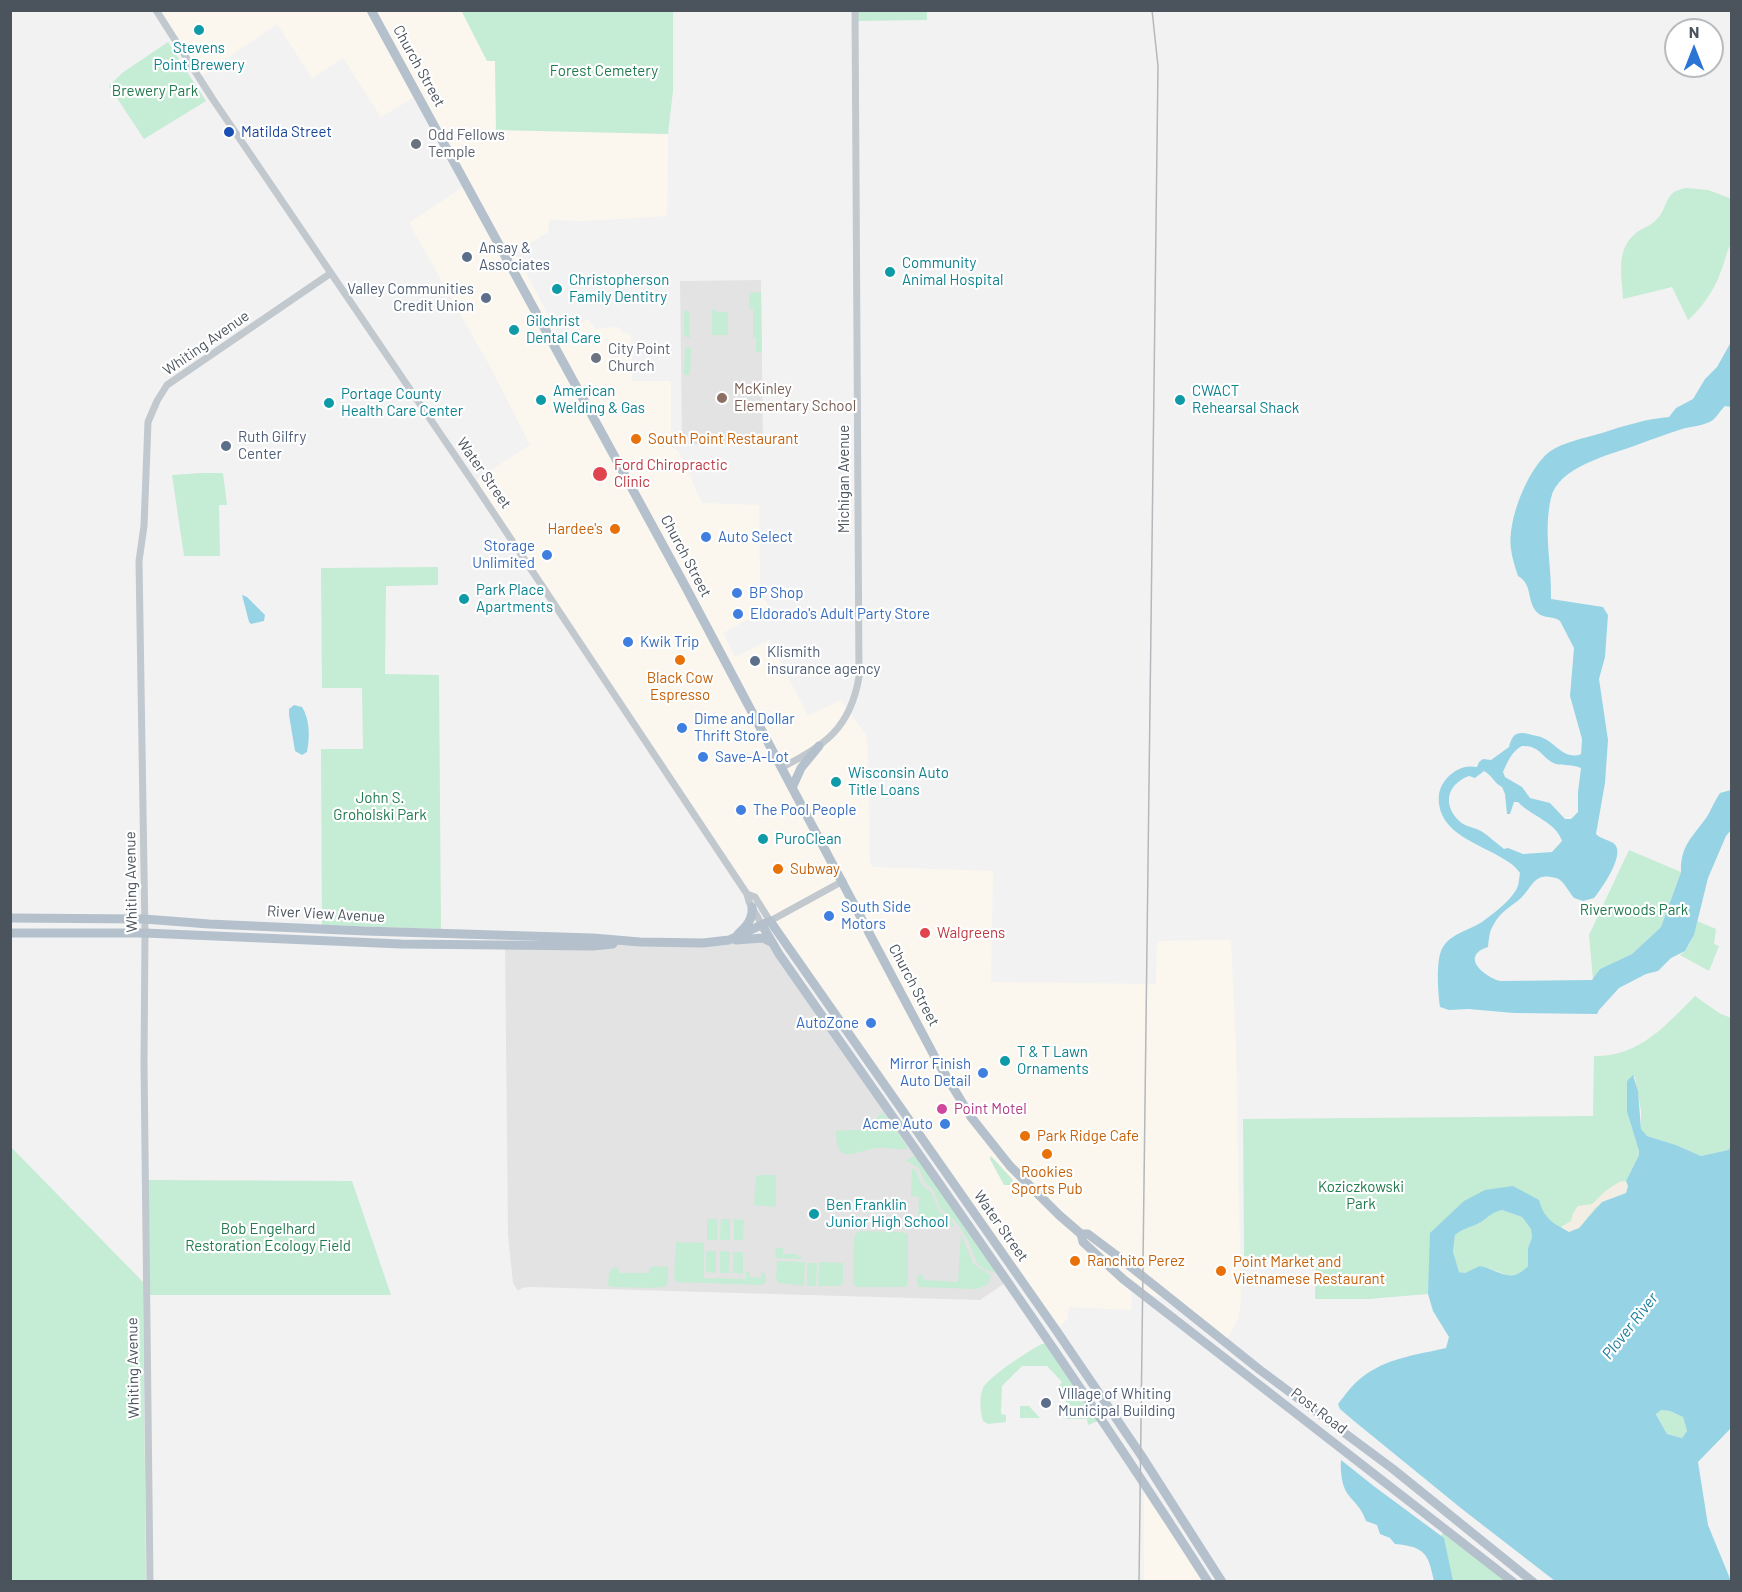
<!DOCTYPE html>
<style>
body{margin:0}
#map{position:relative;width:1742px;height:1592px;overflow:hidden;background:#f3f2f2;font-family:Barlow,sans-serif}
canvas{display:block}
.frame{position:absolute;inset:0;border:12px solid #4b545d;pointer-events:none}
.north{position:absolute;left:1664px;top:18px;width:60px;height:60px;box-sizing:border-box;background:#fff;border:2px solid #b7bbbe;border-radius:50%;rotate:0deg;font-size:16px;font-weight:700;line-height:24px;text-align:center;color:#4b545d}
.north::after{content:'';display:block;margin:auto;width:21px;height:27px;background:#2a74d5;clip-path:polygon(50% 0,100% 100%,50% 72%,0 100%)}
</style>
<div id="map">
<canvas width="1742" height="1592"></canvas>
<div class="frame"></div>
<div class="north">N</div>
</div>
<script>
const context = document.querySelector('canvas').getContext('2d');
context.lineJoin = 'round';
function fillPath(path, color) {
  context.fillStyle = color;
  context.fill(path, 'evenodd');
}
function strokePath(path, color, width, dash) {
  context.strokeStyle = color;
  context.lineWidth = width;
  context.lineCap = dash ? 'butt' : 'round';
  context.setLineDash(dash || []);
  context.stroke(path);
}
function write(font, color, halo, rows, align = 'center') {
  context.font = font + ' Barlow,sans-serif';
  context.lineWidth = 4.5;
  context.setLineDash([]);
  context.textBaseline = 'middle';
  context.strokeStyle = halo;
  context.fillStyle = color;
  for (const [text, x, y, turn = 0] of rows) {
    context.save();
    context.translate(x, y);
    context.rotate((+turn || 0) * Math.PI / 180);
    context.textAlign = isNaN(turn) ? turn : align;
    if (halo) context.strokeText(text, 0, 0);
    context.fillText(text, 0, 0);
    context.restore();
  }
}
fillPath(new Path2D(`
 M156,11h308l-2,1 25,49 8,-1 1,70 172,4 -1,82 -84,5 -34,-1 -1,12 -33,21 44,82 29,-16 7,10 23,-2 6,6 7,2 1,46h39v65l8,6 23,51 57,2 1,86 9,17 -46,25 12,24 34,-17 39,76 33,-16 26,37 3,126 2,4 121,4 -2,111 165,2 1,-43 74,-1 5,107 5,253 -3,19 -13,23 -49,-41 -26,-6 -18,-8 -1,23 -62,-3 -2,12 -11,11 -301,-433 -8,-3 -274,-412 57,-37 -37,-73 -84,-149 58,-39 -49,-89 -37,22 -38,-59 -31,20 -35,-54 -78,54z
 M1144,1480l64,101h-64z`), '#fbf7ee');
fillPath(new Path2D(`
 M761,280l2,166 -81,-2 -2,-163z
 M763,938l245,343 -28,19 -449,-13 -9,1 -4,3 -5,-8 -5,-48 -3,-290z`), '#e4e3e3');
fillPath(new Path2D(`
 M464,11h209v80l-5,43 -172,-4 -1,-69h-8l-25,-49z
 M855,11h72v9l-72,1z
 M168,42l38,59 -62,38 -35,-53 13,-13z
 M1686,188l22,2 24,9 -1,45c-5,8 -6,18 -10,27 -6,18 -19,37 -33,49l-16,-33 -49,12c-1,-24 -8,-49 13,-66 6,-5 15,-7 20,-13 14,-13 6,-28 30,-32z
 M761,292l1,61 -6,-1v-14l-3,-1v-28h-4v-16z
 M712,309l3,1 1,2h12v23h-16z
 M684,311h5l1,27 -6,-2z
 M685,347l6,1 -1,27h-6z
 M202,473h21l4,32h-8l1,51h-36l-12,-81z
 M438,567v18l-52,1 -1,88 54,1 2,254 -119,-4 -1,-176h42l-1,-61h-40l-1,-120z
 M1629,850l52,22 -20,55 -29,27 -32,15 -7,11 -4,-45z
 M1697,921l19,8 -2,15 5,2 -10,25 -29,-16c11,-7 14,-21 17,-34z
 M1695,996l24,17 12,5 1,129 -4,3 -27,6 -25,-11 -29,-9 -6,-7v-18l-6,-34 -8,4v31l12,39v4l-13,26 2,5 -55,45 -16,-4 -15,-14 -78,-12 -35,79 -1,14 -59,5h-54l1,-39 -72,-4 -1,-137 350,-3 1,-60c45,1 71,-30 101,-60z
 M883,1113l24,33v3c-10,1 -19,-2 -29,-1 -23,2 -42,20 -42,-17l36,-2 -2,-7z
 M10,1146l133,136 3,299h-135z
 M913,1156l3,1 82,117 -14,-5 -7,-6 -9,-23 -11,-17 -17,-15 -6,-17 -10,-10 -5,-13 -13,-7z
 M991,1156l22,24 -1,5h-8l-14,-26z
 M912,1168l4,3 6,14 9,7 8,19 11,8 5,7 -37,-2 1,-27 -8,-1z
 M758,1175h18v32l-22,-2 2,-27z
 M145,1180l207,1 39,114h-245z
 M1502,1210l20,7 9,12 1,8 -4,11v18l-6,7 -13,3 -20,-8 -24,5 -7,-1 -5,-20 2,-17c8,-7 18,-8 26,-13 9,-6 10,-9 21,-12z
 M707,1219h10v21h-10z
 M721,1219h9v21h-10z
 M734,1219l10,1 -1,20h-9z
 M860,1231l42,1 6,3v48l-2,4h-49l-4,-3 1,-45 2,-6z
 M961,1234l12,29 18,13 -3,8 -11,5 -59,-2 -1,-10 2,-2h4v5l35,2z
 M676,1242l28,1v35l42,1v-7h4v5l11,1v-6l5,3v7l-5,3 -85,-3 -2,-5z
 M776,1248h7v6h14l1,3h4v2l-27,-1z
 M706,1251h10v22l-10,-1z
 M720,1251l10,1 -1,21h-9z
 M733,1252h10v22l-10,-1z
 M777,1261l28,1 -1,24 -25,-3 -3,-4z
 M819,1262l24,1v20l-5,3h-20z
 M807,1263h10l-1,23h-9z
 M654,1266l14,1v14l-2,5 -12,2 -44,-1 -2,-3 1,-11 4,-5 5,-1 1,6h30v-5z
 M1042,1344h3l30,43 -6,3h-8l-3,-3 4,-5 -15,-16h-25l-20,20 -1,28 5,1v7l-18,2 -5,-3c-3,-8 -4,-25 0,-33 6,-12 47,-38 59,-44z
 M1080,1395l18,26 -10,4 -1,-6h-21v-20z
 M1020,1406h9l11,12h-20z
 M1661,1410l9,1 13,6 4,14 -5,7 -15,-4 -11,-21z
 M1444,1531l64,50h-74l6,-44z`), '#c5ecd4');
fillPath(new Path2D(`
 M1626,1181l2,5 -2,7 -30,14 -17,21 -10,4 -8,-5 10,-6 2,-8 5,-7 14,-2 12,-12 15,-10z`), '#f3eee4');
fillPath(new Path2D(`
 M1731,342v65l-6,-1c-4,4 -8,10 -12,14 -9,6 -21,6 -31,9 -16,5 -32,11 -48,17 -25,9 -76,21 -83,52 -8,35 1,66 0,101l52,8 5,8 -3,42 -6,22 9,61 -3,43 -9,51c5,6 17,6 20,12 7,12 -14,42 -22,52l-11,3 -9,-3c-4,-5 -9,-14 -14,-18 -2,-2 -8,-3 -10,-3 -16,-3 -19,12 -29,21 -9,8 -21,14 -27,26 -5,7 -5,15 -6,23 -28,9 -5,29 12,34l92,-1 8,-11 32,-15 29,-27 20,-55c-1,-28 14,-37 27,-57 4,-7 7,-15 12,-22l11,-3v40l-5,6 -18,42 -14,57 -9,16 -14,7 -13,13 -12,3 -27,14 -20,22 -2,4 -83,-1 -46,-4 -19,1 -9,-3c-2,-15 -4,-42 1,-56 7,-17 27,-20 41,-29 11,-8 27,-20 34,-32 3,-4 3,-12 4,-17 -3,-4 -7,-8 -10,-10 -23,-17 -67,-26 -71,-59 -1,-11 1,-18 8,-26 9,-9 17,-13 30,-11l2,-5 4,-3 8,1 18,-13c3,-13 8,-16 20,-13 6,2 12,2 18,6 11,7 20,20 34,14l1,-15 -12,-43 4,-48 -14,-27c-7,-6 -18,-1 -25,-11 -8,-12 -3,-26 -17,-34 -3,-9 -6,-18 -7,-27 -4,-28 16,-79 38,-97 14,-10 36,-14 53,-19 21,-7 44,-14 67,-16l7,-9 17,-9 12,-20 12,-12zM1522,746c19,-1 20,13 34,18 8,2 16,0 25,4l-3,24v20l-7,7h-6l-15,-16 -20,-5 -8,-11 -17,-10 -2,-5c5,-11 9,-21 19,-26zM1484,771c8,4 10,12 18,16l3,7 2,20h3l4,-12h4c13,14 38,20 44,39l-10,11 -29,2 -15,-6 -4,1c-8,-6 -15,-13 -23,-18 -6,-3 -12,-4 -18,-7 -21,-16 -18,-39 6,-48l6,2z
 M242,595l5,2 18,18 -1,6 -13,3 -2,-2z
 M294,705l8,2c8,12 8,31 5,45l-5,3 -7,-4 -6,-36v-6z
 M1633,1075l5,16 3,38 6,7 29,9 25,11 27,-6 3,-3v281l-33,34 10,63 23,56h-176l-93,-72 -108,-88 -14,-12 -2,-5c7,-9 14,-19 23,-26 25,-20 55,-23 85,-30l3,-11 -16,-26 -5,-17 2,-61 34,-32 21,-11 28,-4 26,14c5,19 14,23 30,32l10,-4 23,-26 24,-9 2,-7 -2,-5 13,-26v-4l-12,-39v-31zM1502,1210l20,7 9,12 1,8 -4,11v18c-18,19 -28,4 -48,0l-15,7 -6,-1 -6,-20 2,-17c8,-7 18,-8 26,-13 9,-6 10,-9 21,-12zM1661,1410l9,1 13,6 4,14 -5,7 -15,-4 -11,-20z
 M1341,1460l34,27 69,51 9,43h-19c-6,-28 -9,-34 -39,-37l-5,-6 -10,-4 -3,-9 -11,-4c-4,-11 -8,-15 -16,-24 -8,-8 -10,-25 -9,-37z`), '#96d4e5');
strokePath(new Path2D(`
 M156,10l56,88 261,384 274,412 2,8 13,23
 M781,768c44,-23 69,-39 78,-91l-4,-667
 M747,894l8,3 15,24 73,-40
 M150,1582l-6,-519 1,-130 -6,-372 5,-35 4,-104 9,-21 10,-16 164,-112`), '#c1c8ce', 7);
strokePath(new Path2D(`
 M371,10l312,572 254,479 34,56 39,49 49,49 22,19h7l28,21 144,115 133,99 140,113
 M792,788l9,-20 18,-22
 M10,918l134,1 65,5 156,7 228,7 47,4 63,1 26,-3 41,-19 286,409 85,125 81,127
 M762,925l17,29c145,208 292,414 429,628
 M10,933h135l256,11 192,2 20,-2
 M738,934c9,-8 15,-15 14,-27
 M736,940l27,-2 8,4
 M1081,1234l2,8 40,37 390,303`), '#b4c1cd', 9);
strokePath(new Path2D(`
 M1139,1582l19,-1516 -6,-56`), '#b4b7bb', 1.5);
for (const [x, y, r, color] of [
 [199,30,6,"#0f9aa8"],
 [229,132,6,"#1a4fb4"],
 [416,144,6,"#6b7280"],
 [467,257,6,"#5c6f8a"],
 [890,272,6,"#0f9aa8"],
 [557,289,6,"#0f9aa8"],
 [486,298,6,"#5c6f8a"],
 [514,330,6,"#0f9aa8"],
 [596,358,6,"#6b7280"],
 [722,398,6,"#8d6e63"],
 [541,400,6,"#0f9aa8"],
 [1180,400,6,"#0f9aa8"],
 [329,403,6,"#0f9aa8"],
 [636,439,6,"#e8710a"],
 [226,446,6,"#5c6f8a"],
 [600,474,8,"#e0444e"],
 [615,529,6,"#e8710a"],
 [706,537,6,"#3f7fe0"],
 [547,555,6,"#3f7fe0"],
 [737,593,6,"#3f7fe0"],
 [464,599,6,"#0f9aa8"],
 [738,614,6,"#3f7fe0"],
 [628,642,6,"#3f7fe0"],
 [680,660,6,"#e8710a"],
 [755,661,6,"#5c6f8a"],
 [682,728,6,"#3f7fe0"],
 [703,757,6,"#3f7fe0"],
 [836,782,6,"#0f9aa8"],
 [741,810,6,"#3f7fe0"],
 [763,839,6,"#0f9aa8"],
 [778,869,6,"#e8710a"],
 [829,916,6,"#3f7fe0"],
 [925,933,6,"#e0444e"],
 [871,1023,6,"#3f7fe0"],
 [1005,1061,6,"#0f9aa8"],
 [983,1073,6,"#3f7fe0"],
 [942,1109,6,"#d1479c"],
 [945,1124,6,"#3f7fe0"],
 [1025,1136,6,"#e8710a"],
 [1047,1154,6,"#e8710a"],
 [814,1214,6,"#0f9aa8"],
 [1075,1261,6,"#e8710a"],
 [1221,1271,6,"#e8710a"],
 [1046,1403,6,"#5c6f8a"]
]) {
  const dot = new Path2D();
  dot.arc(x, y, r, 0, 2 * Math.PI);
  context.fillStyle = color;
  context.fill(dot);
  strokePath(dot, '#fff', 2);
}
write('15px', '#0d838f', '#fff', [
 ["Stevens",199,48,"center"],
 ["Point Brewery",199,65,"center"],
 ["Community",902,263],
 ["Animal Hospital",902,280],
 ["Christopherson",569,280],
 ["Family Dentitry",569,297],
 ["Gilchrist",526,321],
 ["Dental Care",526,338],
 ["American",553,391],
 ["Welding & Gas",553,408],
 ["CWACT",1192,391],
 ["Rehearsal Shack",1192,408],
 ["Portage County",341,394],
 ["Health Care Center",341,411],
 ["Park Place",476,590],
 ["Apartments",476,607],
 ["Wisconsin Auto",848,773],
 ["Title Loans",848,790],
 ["PuroClean",775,839],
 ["T & T Lawn",1017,1052],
 ["Ornaments",1017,1069],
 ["Ben Franklin",826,1205],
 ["Junior High School",826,1222]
], 'left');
write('15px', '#4b545d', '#fff', [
 ["Church Street",419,66,61],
 ["Whiting Avenue",206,343,-35],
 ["Water Street",484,473,55],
 ["Michigan Avenue",844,479,-90],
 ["Church Street",686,556,62],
 ["Whiting Avenue",131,882,-91],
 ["River View Avenue",326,914,3],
 ["Church Street",914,985,62],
 ["Water Street",1001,1226,55],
 ["Whiting Avenue",133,1368,-91],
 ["Post Road",1319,1411,37]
]);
write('15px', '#207a4e', '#fff', [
 ["Forest Cemetery",604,71],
 ["Brewery Park",155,91],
 ["John S.",380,798],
 ["Groholski Park",380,815],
 ["Riverwoods Park",1634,910],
 ["Koziczkowski",1361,1187],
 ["Park",1361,1204],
 ["Bob Engelhard",268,1229],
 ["Restoration Ecology Field",268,1246]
]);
write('15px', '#164399', '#fff', [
 ["Matilda Street",241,132]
], 'left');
write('15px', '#5b616d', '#fff', [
 ["Odd Fellows",428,135],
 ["Temple",428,152],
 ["City Point",608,349],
 ["Church",608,366]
], 'left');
write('15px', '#4e5e75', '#fff', [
 ["Ansay &",479,248],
 ["Associates",479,265],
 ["Valley Communities",474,289,"right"],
 ["Credit Union",474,306,"right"],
 ["Ruth Gilfry",238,437],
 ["Center",238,454],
 ["Klismith",767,652],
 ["insurance agency",767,669],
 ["VIllage of Whiting",1058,1394],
 ["Municipal Building",1058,1411]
], 'left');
write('15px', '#785e54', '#fff', [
 ["McKinley",734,389],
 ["Elementary School",734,406]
], 'left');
write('15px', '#c56008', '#fff', [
 ["South Point Restaurant",648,439],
 ["Hardee's",603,529,"right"],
 ["Black Cow",680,678,"center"],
 ["Espresso",680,695,"center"],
 ["Subway",790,869],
 ["Park Ridge Cafe",1037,1136],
 ["Rookies",1047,1172,"center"],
 ["Sports Pub",1047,1189,"center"],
 ["Ranchito Perez",1087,1261],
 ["Point Market and",1233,1262],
 ["Vietnamese Restaurant",1233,1279]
], 'left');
write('15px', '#be3a42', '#fff', [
 ["Ford Chiropractic",614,465],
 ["Clinic",614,482],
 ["Walgreens",937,933]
], 'left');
write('15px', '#366cbe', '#fff', [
 ["Auto Select",718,537],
 ["Storage",535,546,"right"],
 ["Unlimited",535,563,"right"],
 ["BP Shop",749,593],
 ["Eldorado's Adult Party Store",750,614],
 ["Kwik Trip",640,642],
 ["Dime and Dollar",694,719],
 ["Thrift Store",694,736],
 ["Save-A-Lot",715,757],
 ["The Pool People",753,810],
 ["South Side",841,907],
 ["Motors",841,924],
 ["AutoZone",859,1023,"right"],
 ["Mirror Finish",971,1064,"right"],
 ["Auto Detail",971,1081,"right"],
 ["Acme Auto",933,1124,"right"]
], 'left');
write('15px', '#b23c85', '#fff', [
 ["Point Motel",954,1109]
], 'left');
write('italic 16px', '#1a7e9a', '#fff', [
 ["Plover River",1630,1326,-52]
]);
</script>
